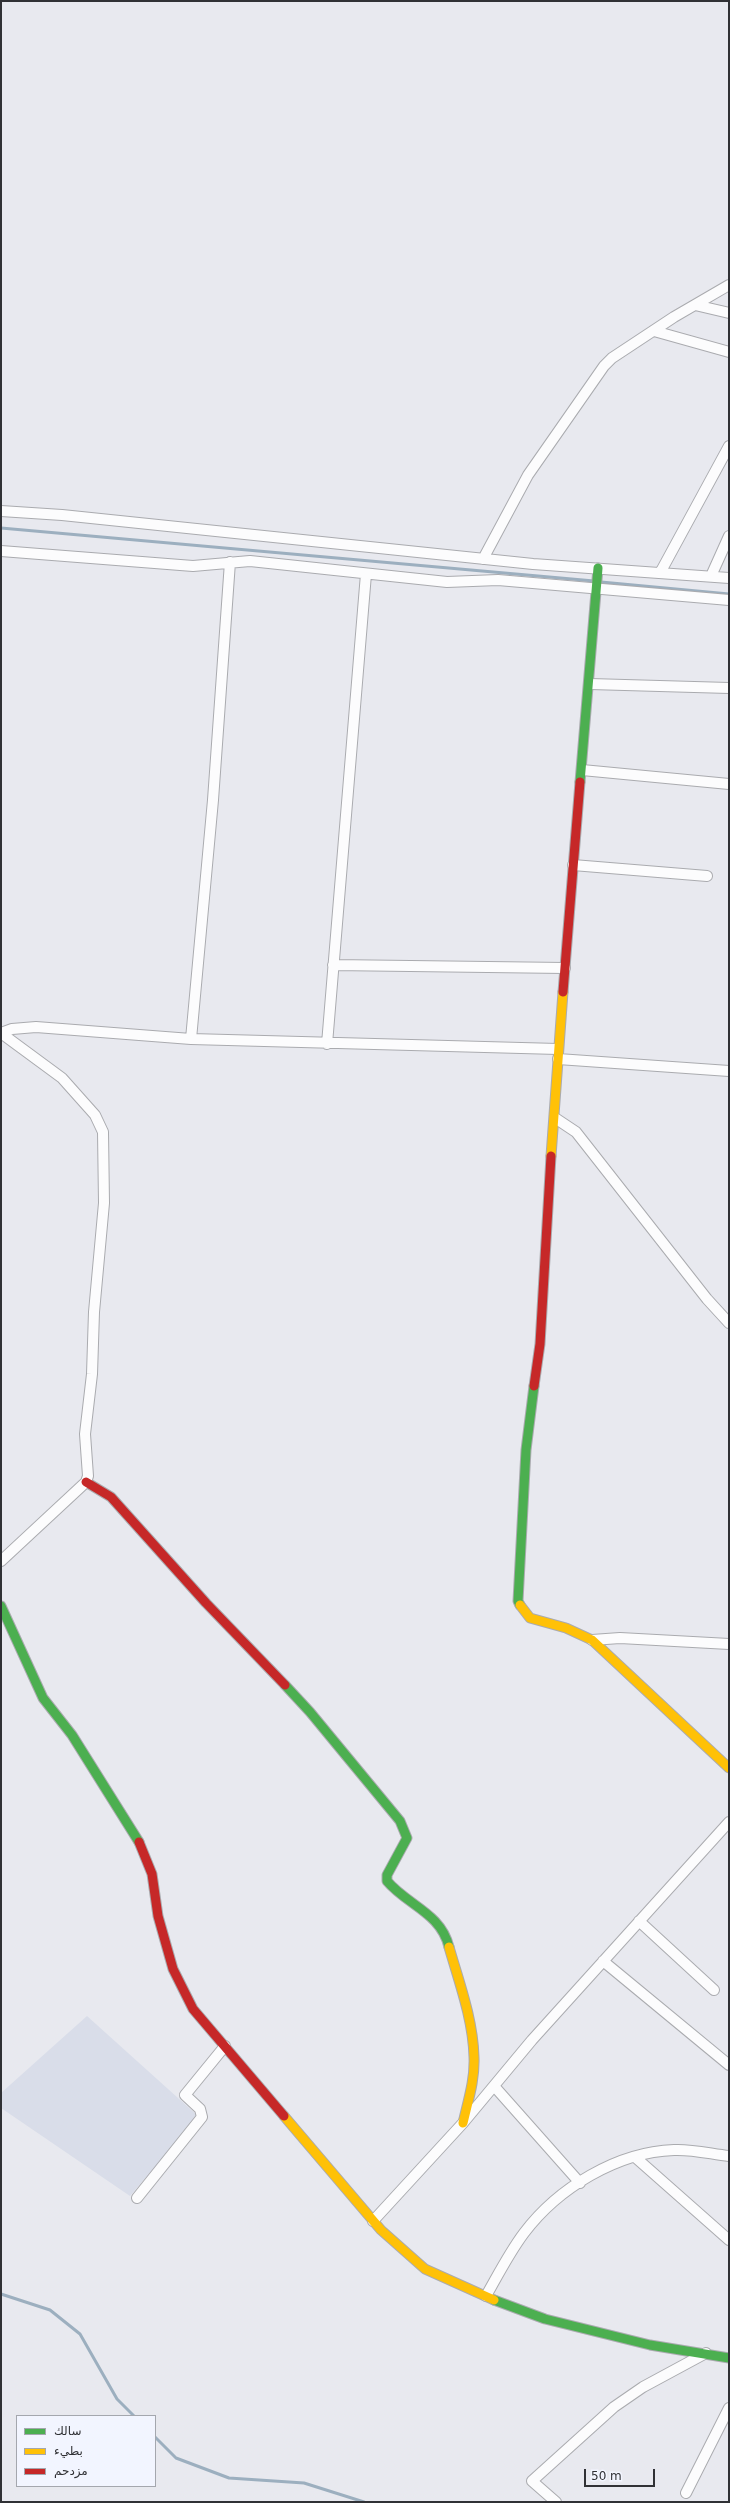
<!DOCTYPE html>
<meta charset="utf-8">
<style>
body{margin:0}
#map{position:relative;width:730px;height:2503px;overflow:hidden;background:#e8e9ef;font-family:"DejaVu Sans",Vazirmatn,sans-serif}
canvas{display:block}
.frame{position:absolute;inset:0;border:2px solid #303135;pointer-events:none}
.legend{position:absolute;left:16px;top:2415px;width:140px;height:72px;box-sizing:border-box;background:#f2f5ff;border:1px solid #a4a7ae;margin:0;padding:5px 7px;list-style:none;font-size:12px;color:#303135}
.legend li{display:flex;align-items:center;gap:8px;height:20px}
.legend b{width:20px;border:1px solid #a4a7ae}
.scale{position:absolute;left:584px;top:2469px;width:71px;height:18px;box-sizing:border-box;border:2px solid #303135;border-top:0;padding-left:5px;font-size:12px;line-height:14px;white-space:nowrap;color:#303135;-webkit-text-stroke:3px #f2f5ff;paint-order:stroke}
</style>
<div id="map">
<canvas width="730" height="2503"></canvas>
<div class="frame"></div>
<ul class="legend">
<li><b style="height:5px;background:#4caf50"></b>سالك</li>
<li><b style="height:5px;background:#ffc107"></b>بطيء</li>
<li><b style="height:5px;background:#c62828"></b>مزدحم</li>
</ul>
<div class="scale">50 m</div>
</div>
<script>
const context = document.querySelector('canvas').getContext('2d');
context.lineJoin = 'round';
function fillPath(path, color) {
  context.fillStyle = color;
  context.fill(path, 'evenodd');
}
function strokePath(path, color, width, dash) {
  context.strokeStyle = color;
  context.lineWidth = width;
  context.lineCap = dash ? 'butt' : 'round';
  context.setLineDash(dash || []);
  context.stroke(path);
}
fillPath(new Path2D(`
 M87,2016l111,100 -68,80 -129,-88v-15z`), '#d9dde9');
strokePath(new Path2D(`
 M1,528l593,53
 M601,582l128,12
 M1,2294l49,16 30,24 37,65 17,17
 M155,2437l21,21 53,20 75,5 60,19`), '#9cafbf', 3);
const street = new Path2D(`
 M695,305l34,8
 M654,331l75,21
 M1,511l61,4 471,49 196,14
 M1,551l192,15 57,-5 197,21 51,-2 231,20
 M483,559l45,-84 76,-109 8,-8 62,-41 55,-32
 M660,573l69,-127
 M711,576l18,-40
 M590,684l139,4
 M582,770l147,14
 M573,865l134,11
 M333,965l232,3
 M1,1033l61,45 33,37 8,17 1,71 -10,109 -2,62 -7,60 3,42 -2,6 -85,79
 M1,1033l11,-4 24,-2 155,12 367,10
 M191,1039l22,-239 17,-238
 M327,1044l39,-470
 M558,1059l171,12
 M555,1118l21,14 131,167 22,24
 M592,1640l28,-2 109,6
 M639,1921l75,69
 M603,1961l126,104
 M494,2086l86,97
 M635,2157l94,83
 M137,2198l65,-81 -2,-8 -15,-14 40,-49
 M373,2221l90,-98 69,-83 197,-218
 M486,2296c12,-21 23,-43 38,-63 34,-45 93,-81 150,-83 18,-1 37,4 55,6
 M686,2493l43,-85
 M556,2502l-24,-21 82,-74 29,-20 63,-34`);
const fast = new Path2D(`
 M580,782l18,-214
 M520,1605l-2,-4 8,-151 8,-64
 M1,1606l42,92 29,37 67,107
 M285,1685l25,27 90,109 7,17 -20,37v6c20,24 54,32 62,66
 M494,2300l51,19 105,26 79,13`);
const slow = new Path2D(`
 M551,1156l12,-164
 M520,1605l10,13 36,10 26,12 137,128
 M449,1947c10,35 24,72 25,110 1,23 -6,44 -11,66
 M284,2116l97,114 44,39 69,31`);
const jam = new Path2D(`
 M563,992l17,-210
 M534,1386l6,-42 11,-188
 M86,1482l25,15 95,106 79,82
 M139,1842l13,32 6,42 15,53 20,40 91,107`);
strokePath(street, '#aaabaf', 12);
strokePath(fast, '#aaabaf', 11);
strokePath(slow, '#aaabaf', 11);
strokePath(jam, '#aaabaf', 11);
strokePath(street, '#fcfcfd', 10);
strokePath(fast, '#4caf50', 9);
strokePath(slow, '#ffc107', 9);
strokePath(jam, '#c62828', 9);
</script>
